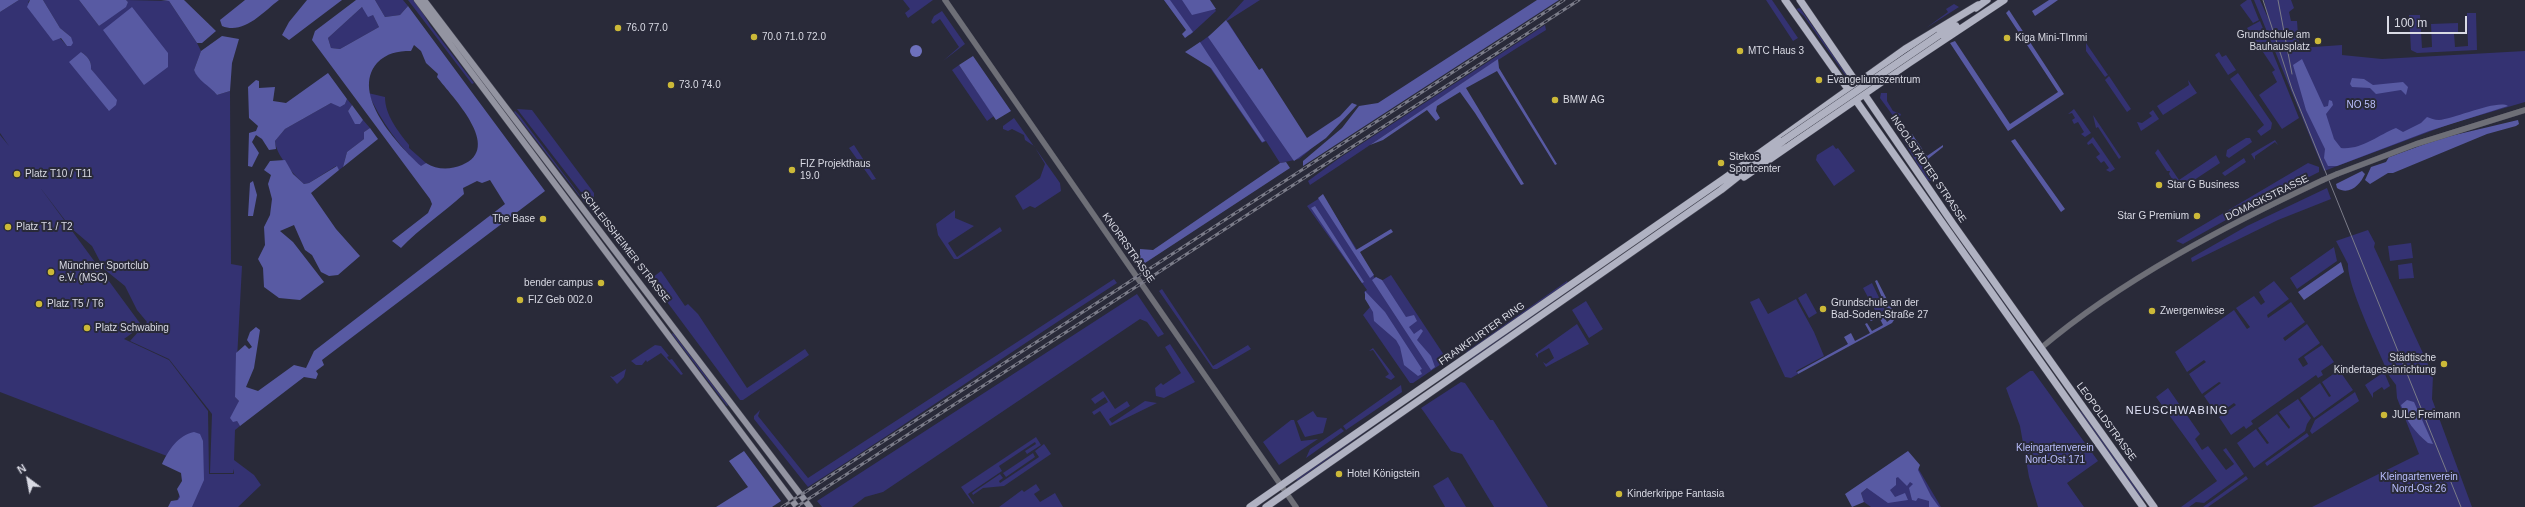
<!DOCTYPE html>
<meta charset="utf-8">
<style>
body{margin:0}
#map{position:relative;width:2525px;height:507px;overflow:hidden;background:#292a39;font-family:Arial,sans-serif}
canvas{display:block}
.north{position:absolute;left:8px;top:459px;width:40px;height:40px;-webkit-text-stroke:3px #292a39;paint-order:stroke;rotate:328deg;font-size:11px;font-weight:700;line-height:16px;text-align:center;color:#d9dae4}
.north::after{content:'';display:block;margin:auto;width:14px;height:18px;background:#d9dae4;clip-path:polygon(50% 0,100% 100%,50% 72%,0 100%)}
.scale{position:absolute;left:2387px;top:16px;width:80px;height:18px;box-sizing:border-box;border:2px solid #d9dae4;border-top:0;padding-left:5px;font-size:12px;line-height:14px;white-space:nowrap;color:#d9dae4;-webkit-text-stroke:3px #292a39;paint-order:stroke}
</style>
<div id="map">
<canvas width="2525" height="507"></canvas>
<div class="north">N</div>
<div class="scale">100 m</div>
</div>
<script>
const context = document.querySelector('canvas').getContext('2d');
context.lineJoin = 'round';
function fillPath(path, color) {
  context.fillStyle = color;
  context.fill(path, 'evenodd');
}
function strokePath(path, color, width, dash) {
  context.strokeStyle = color;
  context.lineWidth = width;
  context.lineCap = dash ? 'butt' : 'round';
  context.setLineDash(dash || []);
  context.stroke(path);
}
function write(font, color, halo, rows, align = 'center') {
  context.font = font + ' Arial,sans-serif';
  context.lineWidth = 4;
  context.setLineDash([]);
  context.textBaseline = 'middle';
  context.strokeStyle = halo;
  context.fillStyle = color;
  for (const [text, x, y, turn = 0] of rows) {
    context.save();
    context.translate(x, y);
    context.rotate((+turn || 0) * Math.PI / 180);
    context.textAlign = isNaN(turn) ? turn : align;
    if (halo) context.strokeText(text, 0, 0);
    context.fillText(text, 0, 0);
    context.restore();
  }
}
fillPath(new Path2D(`
 M19,0h11l-2,2 39,44h4v-9l-11,-9 -17,-28h36l20,26 29,-24 -2,-2 43,1 28,42 4,8 -7,19c5,10 16,15 23,25l13,-4 1,173 11,2 -7,131 4,4 -2,20 3,5 -5,4 -1,30 20,15 7,10 -23,22h-64l19,-41 -193,-74v-257l9,11 -9,-13v-121zM81,52c6,4 11,9 10,17l17,24 4,1 -4,16zM39,186l32,42 21,18 12,23 21,17 12,24 10,12 -17,19 39,18 40,51 3,4 -2,59h23l1,-4v5h-25l-1,-63 -39,-51 -45,-21 18,-13z
 M375,0h28l5,6 -8,9 -15,2z
 M408,0h7l15,25 44,58 -2,1z
 M903,0h30l-25,18 -3,-5 5,-4z
 M1164,0h45l7,11 -26,24z
 M1244,0h16l-33,21 -1,-1z
 M1766,0h6l26,38 -5,3z
 M2247,0h4l8,20 -6,3 -13,-18z
 M2254,0h6l8,18 -4,-18h27l3,8 -5,4 2,9h6l2,27 43,-3v10l40,4 143,-8v51l-75,22 -126,47z
 M1954,4l5,3 -33,21 22,-16 -2,-3z
 M362,7l11,8 6,12 -39,22 -9,-1 -3,-10z
 M1800,8l47,67 -1,1 -42,-60 -8,-7z
 M942,11l23,33 -22,17 16,-14 -19,-28 -7,5 -2,-2 3,-6z
 M2467,13h9l1,37 -60,3 -6,-3 -2,-35h11l2,33 10,-1 -1,-23 27,-1v10h-4l1,14 13,-1z
 M2260,21l39,97 -17,11 -23,-34 18,-13 -5,-10 3,-2 -28,-42z
 M1228,22l82,128 -11,9 -19,4 -14,-22 -4,2 -67,-97z
 M1545,25l1,5c-80,49 -157,103 -236,155l-2,-4 30,-22z
 M2086,43l22,32 -3,2 -19,-26z
 M2219,52l3,5 4,-2 10,15 -8,5 -13,-20z
 M959,65l35,51 -7,5 -35,-51z
 M2238,73l34,50 -1,6 -10,7 -4,-5 7,-6 -34,-46z
 M2109,76l22,33 -4,3 -22,-32z
 M2188,80l9,13 -34,22 -6,-9 32,-21z
 M368,93l17,4c0,18 13,34 24,48v3l17,15 -5,4c-22,-21 -40,-46 -53,-74z
 M1881,93h6v8l6,10 8,3 -2,5 4,6 -1,3 -22,-30z
 M347,99l5,6 -4,6 12,13 3,-4 7,8 -6,4v7l-17,13 -4,15 -4,3 -3,-4 -27,17 -5,1c-11,-10 -28,-29 -29,-43l10,-12 46,-26 14,1z
 M517,109l15,1 62,83v10l-3,2z
 M2074,109l17,24 -6,4 -4,-3 3,-2 -6,-10 -4,2 -2,-4 3,-2 -3,-5 -4,1z
 M2153,110l6,9 -18,12 -4,-9 5,1 10,-7 -3,-3z
 M515,111l4,4 91,120 -96,-123z
 M2093,115l28,42 -2,2 -21,-32 -2,1z
 M1014,118l46,65 1,8 -26,17 -5,-2 -7,4 -8,-14 25,-18 5,-14 -11,-18 -9,-6 -1,-5 -12,-6 -4,2 -5,-2v-3z
 M2093,137l22,32 -5,3 -4,-2 3,-2 -5,-7 -3,2 -5,-6 4,-3 -8,-11 -4,2 -1,-2z
 M1905,138l27,43 -5,-1 -24,-40z
 M2246,138h4l2,4 -23,16 -3,-2 1,-6z
 M2275,140l3,5 -3,-3 -20,14v4l-4,-6z
 M854,145l22,34 -4,1 -23,-32z
 M1833,145l3,4 2,-1 17,23 -21,15 -18,-26 1,-5z
 M2158,149l21,31 37,-25 4,8 -38,25 -6,-3 -7,-11 1,-3h-3l-12,-18z
 M2244,158l2,4 -21,14 -3,-3z
 M2308,163l11,4v5l-68,34 -68,38 -7,-3z
 M1730,178l-258,181 -2,-1z
 M2327,188l4,11 -53,21 -86,42 -1,-4 56,-32z
 M1923,190l106,147 -51,-70 -4,-2z
 M1323,196l55,87 13,-8 55,83 1,2 -34,23h-3l-47,-68 7,-8 -6,-15 3,-2 -60,-84z
 M955,210v8l19,8 -26,17 9,14 43,-30 2,4 -44,28h-4l-16,-24 -2,-11z
 M2368,230l7,13 -1,4 59,128 -1,24 40,108h-160l107,-53 -22,-56 -1,-13 -6,-8c-10,-24 -43,-91 -42,-113l-12,-23z
 M2411,243l2,15 -23,3 -2,-15z
 M2334,247l3,14 -40,28 -7,-11z
 M2412,263l2,15 -15,1 -1,-14z
 M661,271l24,35 3,-2 10,10 49,74 58,-39 4,6 -66,45h-3l-87,-117 -1,-5z
 M1114,279l3,4c-104,67 -205,138 -309,204l-54,-68v-3l6,-6 -2,6 50,62z
 M1567,281l1,2 -101,70 -1,-1z
 M2274,281l15,18 -22,16 1,3 23,-16 14,20 -22,16 2,3 22,-17 13,19 -22,16 5,8 5,-3 -4,-7 18,-12 12,17 -13,9 2,4 -5,3 -2,-3 -65,46 2,3 -7,5 -2,-3 -13,9 -12,-18 17,-12 -2,-2 -17,12 -13,-19 17,-13 -2,-1 -17,12 -13,-20 17,-12 -2,-2 -17,12 -12,-20 59,-42 13,19 3,-2 -14,-19 18,-12 7,9 4,-3 -6,-10z
 M1872,283l13,27 -8,4 -14,-26z
 M1162,289l51,77 35,-21 3,4 -34,20h-4l-54,-78z
 M1806,293l11,20 -8,5 -11,-20z
 M1137,294l27,40 -6,3 -11,-15 -7,-3 -257,173 -18,5 -13,10h-30l-5,-6z
 M1759,298l9,16 28,-15 18,33 10,24 -28,15 2,3 -7,4 -6,-1 -35,-75z
 M1586,301l17,28 -14,9 -17,-28z
 M1577,324l12,20 -43,23 -3,-5 3,2 8,-6 -5,-10 -11,6v4l-3,-4z
 M673,333l55,72 -1,1 -55,-72z
 M1170,344l25,38 -31,16 -8,-2 -1,-8 6,-5 2,2 18,-12 -16,-26z
 M655,345l6,1 8,10 -2,1 2,3 3,-1 11,15 -2,1 -20,-22 -14,9 -1,-2 -4,5h-6l-5,-4z
 M1373,348l22,29 -4,3 -6,-3 4,-3 -16,-24 -4,1z
 M626,369l-2,8 -7,7 -7,-8 3,1z
 M2339,370l14,20 -39,28 -14,-20 20,-15 9,14 2,-1 -9,-14z
 M2030,371h3l65,90 -31,22 17,24h-46l-9,-30 -9,-51 -14,-38z
 M2384,372l6,14 -6,4 -2,-3 -9,6v5l-8,-13z
 M1461,382l4,1 25,37h3l55,87h-54l-32,-53 -11,-3 -27,-39 -3,-4z
 M1401,385l1,7 -56,38 -3,-4z
 M2168,388l32,46 -5,5 7,11 6,-4 18,24 8,-6 -11,-14 3,-2 18,26 -40,29 -8,-1 -7,5h-8l36,-26 -61,-84z
 M1103,391l12,18 12,-8 3,5 -21,13 3,4 33,-22 12,2 -47,23 -10,-15 -6,4 -2,-3 16,-10 -3,-5 -10,7 -4,-5z
 M2355,392l4,9 -47,33 -2,-3 5,-11z
 M1411,399l-114,82 -1,-2z
 M2298,399l13,19 -4,6 -2,7 -51,37 -17,-25 19,-14 11,15 2,-1 -11,-15 19,-14 12,15 1,-2 -11,-15z
 M2077,408l6,5 68,94 -15,-15z
 M1313,411l4,6 10,1 -4,15 -18,4 -8,-16z
 M1291,420h3l7,21 17,-2 -39,26 -16,-23z
 M1341,428l3,3 -38,27 4,-9z
 M2307,433l2,3 -42,30 -2,-3z
 M1036,437l5,8 -14,9 -2,-3 11,-7 -1,-2 -36,24 3,5 -34,23 6,9 -1,1 -12,-17z
 M1044,444l7,10 -47,32 -21,2 -10,7 -1,-2 28,-19 3,4 -4,3 1,2 39,-26 -4,-6z
 M1033,453l2,4 -29,20 -3,-4z
 M1909,453l32,54h-70l-7,-5 -3,-9z
 M2246,476l2,3 -40,28h-5z
 M1448,477l18,30h-21l-1,-2 -11,-19z
 M1036,484l4,6 -6,4 6,8 15,-9 8,14h-64l23,-17 2,2z`), '#343272');
fillPath(new Path2D(`
 M0,0h19l-19,12z
 M30,0h13l17,28 11,9 2,6 -2,3h-4l-6,-8 -8,3 -26,-34z
 M79,0h47l2,2 -2,5 -27,19z
 M161,0h23l32,31 -14,12h-5l-28,-42z
 M245,0h34c-16,12 -35,35 -57,26l-2,-6z
 M307,0h35l-53,40 -7,-5 7,-13z
 M356,0h19l10,17 15,-2 8,-9 137,185 -223,169 2,5 -8,6 2,3 -2,5 -12,-2 -64,49 -3,-5 -4,1 -3,-4 9,-17 -4,-4 1,-44 9,-8 4,4 3,-2 -5,-7 3,-8 6,-5 4,3 -6,38 -8,19 12,4 36,-26 12,3 8,-17 191,-147 -15,-24 -8,3 -5,-2 -14,7 1,6c-21,19 -44,34 -63,54l-9,-7 36,-28 4,-9 -2,-5 -118,-159 3,-9zM362,7l6,10 5,-2 6,12 -39,22 -9,-1 -3,-10zM414,45l7,6 5,12 12,11 -1,3c15,20 67,71 25,88 -12,5 -25,5 -36,-2l-5,3c-23,-21 -71,-72 -44,-103 10,-10 20,-12 34,-12z
 M1164,0h6l23,32 -8,6 -3,-4 4,-4z
 M1182,0h28l6,9 -24,6z
 M1537,0h22l-256,166v-5l39,-33 17,-22 19,-3z
 M2049,0h9l-23,16 -3,-5z
 M132,7l36,46v14l-24,18 -41,-55z
 M2009,10l55,84 -56,37 -58,-88 5,-2 55,83 48,-32 -52,-79z
 M1226,20l33,50 3,-2 45,70 33,-22 12,-13 5,2 -31,33 -32,23 -86,-124z
 M222,36l17,3 -7,24 -2,28 -13,4c-7,-9 -20,-15 -23,-25l7,-19z
 M1200,42l65,99 -3,1 -51,-74 -26,-16z
 M81,52c6,4 11,9 10,17l26,31 -1,5 -7,6 -40,-49z
 M973,56l38,55 -15,9 -37,-55z
 M1498,59l1,9 58,96 -2,1 -58,-94 -31,17 58,96 -3,1 -46,-72 -15,-21 -23,14 -1,5 4,7 -4,3 -9,-11 -44,30 -13,5z
 M2302,59l22,48 4,-1 1,-6 3,1 1,4 -7,9 8,25 7,9c21,2 37,-13 55,-20l7,4 18,-9 6,-6c4,1 7,3 12,3 15,-1 59,-21 69,-14l-79,25 -92,35h-9l-4,-8 1,-9 -19,-39 -13,-45z
 M328,73l19,26 -2,5 -5,3 -9,-4 -46,26 -10,12 1,8 -7,1 -7,-11 -6,-4 -4,7 7,11 -7,14 -4,-1 1,-33 7,-2 2,-5 -9,-8 -1,-31 8,-7 3,1v7l16,-1 -2,14 13,2z
 M2352,78l12,1 9,6 30,-3 5,5 -2,8 -5,-5 -25,4 -6,-6 -18,-1 -2,-3z
 M352,105l11,15 -3,4h-5l-7,-13z
 M2518,120l1,4 -3,2 -29,8 -94,39h-5l-18,11 -5,-4 6,-13 15,-5 3,-5 53,-19z
 M370,128l8,11 -35,28 4,-15 17,-13v-7z
 M1912,134l15,22 16,-11v2l-15,12 9,16 -3,2 -25,-41z
 M2015,139l50,70 -4,3 -50,-71z
 M285,160l8,14 11,10 5,-1 28,-17 2,4 -28,23 25,36 24,27 -22,19 -9,1 -8,-4 -9,-17 -7,-5 -11,-25 -14,6 13,11 31,40 -24,18 -21,-2 -15,-11 -1,-19 -5,-9 7,-14 -1,-18 6,-12 2,-16 -4,-15 3,-9 -7,-5 6,-9z
 M1286,162l4,6 -145,95 -5,-4v-10l13,1 127,-87z
 M2362,171l3,3c-5,11 -16,22 -28,14l-1,-4z
 M253,181l4,14 -4,21h-5l2,-33z
 M1323,194l33,56 35,-21 2,3 -33,20 14,23 -4,3 -52,-80z
 M1315,206l49,76 -2,1 -51,-75z
 M2341,262l3,10 -40,28 -6,-8z
 M1376,277l6,3 24,37 8,-2 3,6 -8,6 5,7 7,-5 2,2 -6,9 14,16 4,11 -4,3 -59,-90z
 M1877,280l19,37 -4,6 -94,51 -1,-2 51,-28 -4,-7 7,-4 4,8 15,-8 -5,-9 2,-1 5,8 11,-6 -4,-8 -8,4 -1,-1 12,-7 5,9 4,-3 -16,-38z
 M1365,291l20,21 37,57 -2,1 2,4 -4,2 -14,-11 -4,-18 -4,-7 -22,-19 -1,-9 -8,-13z
 M2407,400l7,2 19,42 -5,-1c-12,-10 -23,-23 -27,-38z
 M194,432l6,2 3,7 1,39 -12,27h-24l3,-6 7,-1 2,-3 -3,-8 5,-8 -1,-8 -19,-9c6,-13 16,-29 32,-32z
 M744,451l37,50 -9,6h-56l32,-20 -19,-26z
 M1908,451l12,14 -2,5 13,26 8,11h-10v-6l-11,-3 -2,3 -4,-1 -3,-12 4,-4 -3,-2 -3,4 -9,-9 -2,1v7l-6,5 5,7 10,-4 3,7 -20,3 -21,-15 -6,5 3,9 -12,5 -7,-13z`), '#585aa3');
fillPath(new Path2D(`
 M910 51a6 6 0 1 1 12 0a6 6 0 1 1-12 0Z`), '#6e71bd');
const tertiary = new Path2D(`
 M945,0l351,507
 M2337,174l79,-30 109,-34
 M2041,348c80,-68 186,-123 282,-168`);
const secondary = new Path2D(`
 M417,0l380,507
 M424,0l386,507`);
const primary = new Path2D(`
 M1785,0l358,507
 M1800,0l153,224 201,283
 M1976,8l11,-8
 M1939,35l17,-9
 M1744,177l165,-114 95,-63
 M1250,507l475,-329 180,-129 73,-44
 M1266,507l455,-317 62,-49`);
strokePath(tertiary, '#454654', 6);
strokePath(secondary, '#454654', 7);
strokePath(primary, '#454654', 8);
strokePath(tertiary, '#6e6f77', 5.5);
strokePath(secondary, '#9394a1', 6);
strokePath(primary, '#b0b2c2', 7);
strokePath(new Path2D(`
 M2263,0l29,89 169,418
 M2278,0l14,74`), '#7b7c89', 1);
const rail = new Path2D(`
 M782,507l782,-507
 M796,507l783,-507`);
strokePath(rail, '#7b7c89', 3);
strokePath(rail, '#292a39', 1.5, [4.5]);
const tertiaryBridge = new Path2D(`
 M2323,180l14,-6`);
const primaryBridge = new Path2D(`
 M1783,141l156,-106`);
strokePath(tertiaryBridge, '#454654', 6, []);
strokePath(primaryBridge, '#454654', 8, []);
strokePath(tertiaryBridge, '#6e6f77', 5.5);
strokePath(primaryBridge, '#b0b2c2', 7);
for (const [x, y, r, color] of [
 [618,28,4,"#ccb938"],
 [754,37,4,"#ccb938"],
 [2007,38,4,"#ccb938"],
 [2318,41,4,"#ccb938"],
 [1740,51,4,"#ccb938"],
 [1819,80,4,"#ccb938"],
 [671,85,4,"#ccb938"],
 [1555,100,4,"#ccb938"],
 [1721,163,4,"#ccb938"],
 [792,170,4,"#ccb938"],
 [17,174,4,"#ccb938"],
 [2159,185,4,"#ccb938"],
 [2197,216,4,"#ccb938"],
 [543,219,4,"#ccb938"],
 [8,227,4,"#ccb938"],
 [51,272,4,"#ccb938"],
 [601,283,4,"#ccb938"],
 [520,300,4,"#ccb938"],
 [39,304,4,"#ccb938"],
 [1823,309,4,"#ccb938"],
 [2152,311,4,"#ccb938"],
 [87,328,4,"#ccb938"],
 [2444,364,4,"#ccb938"],
 [2384,415,4,"#ccb938"],
 [1339,474,4,"#ccb938"],
 [1619,494,4,"#ccb938"]
]) {
  const dot = new Path2D();
  dot.arc(x, y, r, 0, 2 * Math.PI);
  context.fillStyle = color;
  context.fill(dot);
  strokePath(dot, '#292a39', 1.5);
}
write('10px', '#d9dae4', '#292a39', [
 ["76.0 77.0",626,28],
 ["Grundschule am",2310,35,"right"],
 ["Bauhausplatz",2310,47,"right"],
 ["70.0 71.0 72.0",762,37],
 ["Kiga Mini-TImmi",2015,38],
 ["MTC Haus 3",1748,51],
 ["Evangeliumszentrum",1827,80],
 ["73.0 74.0",679,85],
 ["BMW AG",1563,100],
 ["Stekos",1729,157],
 ["Sportcenter",1729,169],
 ["FIZ Projekthaus",800,164],
 ["19.0",800,176],
 ["Platz T10 / T11",25,174],
 ["Star G Business",2167,185],
 ["Star G Premium",2189,216,"right"],
 ["The Base",535,219,"right"],
 ["Platz T1 / T2",16,227],
 ["Münchner Sportclub",59,266],
 ["e.V. (MSC)",59,278],
 ["bender campus",593,283,"right"],
 ["FIZ Geb 002.0",528,300],
 ["Grundschule an der",1831,303],
 ["Bad-Soden-Straße 27",1831,315],
 ["Platz T5 / T6",47,304],
 ["Zwergenwiese",2160,311],
 ["Platz Schwabing",95,328],
 ["Städtische",2436,358,"right"],
 ["Kindertageseinrichtung",2436,370,"right"],
 ["JULe Freimann",2392,415],
 ["Hotel Königstein",1347,474],
 ["Kinderkrippe Fantasia",1627,494]
], 'left');
write('10px', '#b9befc', '#292a39', [
 ["NO 58",2361,105],
 ["Kleingartenverein",2055,448],
 ["Nord-Ost 171",2055,460],
 ["Kleingartenverein",2419,477],
 ["Nord-Ost 26",2419,489]
]);
write('10px', '#d9dae4', '#292a39', [
 ["INGOLSTÄDTER STRASSE",1928,169,56],
 ["DOMAGKSTRASSE",2267,198,-26],
 ["SCHLEISSHEIMER STRASSE",625,247,52],
 ["KNORRSTRASSE",1128,248,55],
 ["FRANKFURTER RING",1482,334,-35],
 ["LEOPOLDSTRASSE",2106,422,54]
]);
context.letterSpacing = '1px';
write('11px', '#e0e2f6', '#292a39', [
 ["NEUSCHWABING",2177,411]
]);
context.letterSpacing = '0px';
</script>
